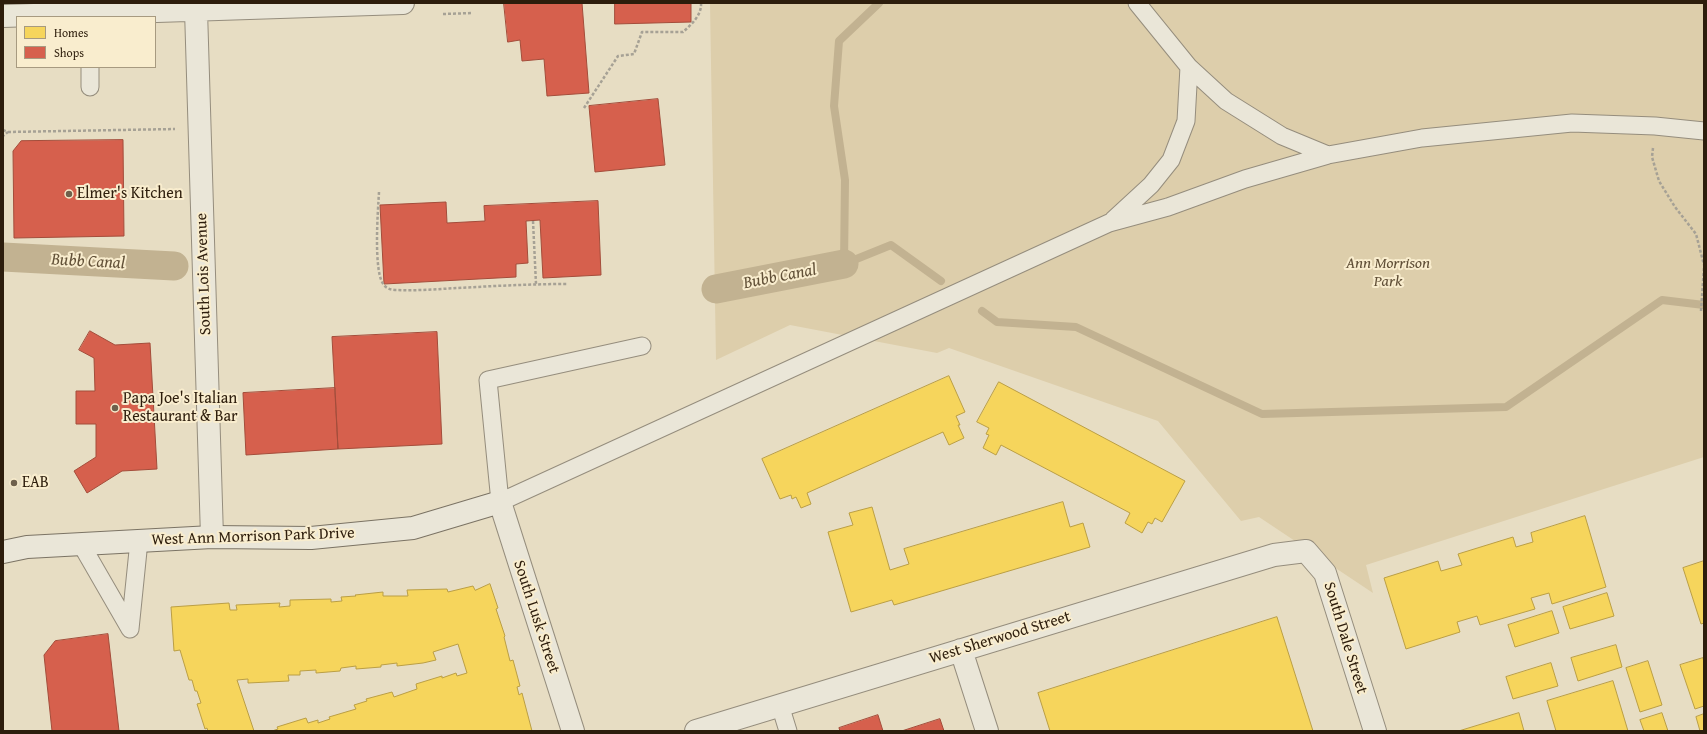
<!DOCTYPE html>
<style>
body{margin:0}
#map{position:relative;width:1707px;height:734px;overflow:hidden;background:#e7ddc3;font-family:"Gentium Book Plus",serif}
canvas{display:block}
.frame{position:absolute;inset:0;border:4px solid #2d1d0c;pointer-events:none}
.legend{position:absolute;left:16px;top:16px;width:140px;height:52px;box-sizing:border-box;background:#f9edce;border:1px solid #a79a80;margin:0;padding:5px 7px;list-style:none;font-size:12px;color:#2d1d0c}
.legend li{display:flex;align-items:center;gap:8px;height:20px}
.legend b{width:20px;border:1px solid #a79a80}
</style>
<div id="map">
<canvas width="1707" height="734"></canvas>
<div class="frame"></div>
<ul class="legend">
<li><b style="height:11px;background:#f6d55c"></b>Homes</li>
<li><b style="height:11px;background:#d6604d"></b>Shops</li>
</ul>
</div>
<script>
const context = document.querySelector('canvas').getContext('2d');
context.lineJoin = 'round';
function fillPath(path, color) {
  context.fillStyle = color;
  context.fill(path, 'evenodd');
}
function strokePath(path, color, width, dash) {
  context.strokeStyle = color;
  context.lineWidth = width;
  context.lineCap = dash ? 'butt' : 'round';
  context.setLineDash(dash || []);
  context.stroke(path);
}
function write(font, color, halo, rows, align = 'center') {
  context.font = font + ' "Gentium Book Plus",serif';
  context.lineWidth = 4;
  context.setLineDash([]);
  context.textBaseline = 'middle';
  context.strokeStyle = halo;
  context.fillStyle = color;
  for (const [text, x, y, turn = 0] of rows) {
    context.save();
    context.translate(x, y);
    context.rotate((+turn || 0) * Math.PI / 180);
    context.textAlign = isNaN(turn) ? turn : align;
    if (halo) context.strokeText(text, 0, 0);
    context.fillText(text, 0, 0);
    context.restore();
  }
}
fillPath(new Path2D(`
 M710,3h994v454l-338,108 7,28 -114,-76 -18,4 -83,-100 -209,-73 -12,5 -147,-28 -74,35z`), '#ddceab');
const homes = new Path2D(`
 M949,376l16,36 -9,4 4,9h-2l6,13 -15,7 -6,-13 -136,61 4,11 -10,4 -5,-11 -4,2 -1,-4 -11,4 -18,-40z
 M999,382l186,99 -23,41 -7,-4 -3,6 -4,-2 -6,11 -17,-10 5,-10 -129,-68 -5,10 -13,-7 6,-13 -3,-1 3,-6 -12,-6z
 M1063,502l7,25 13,-4 7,24 -196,58 -2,-5 -41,12 -23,-80 25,-7 -4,-12 23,-6 18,63 19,-6 -5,-15z
 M1585,516l21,71 -54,17 -3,-11 -18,5 4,11 -55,16 -3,-9 -20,6 3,10 -54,17 -22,-71 54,-17 3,10 21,-6 -4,-11 55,-17 3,10 17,-5 -2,-9z
 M1704,561v62l-3,1 -18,-56z
 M490,584l8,24 -2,1 9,27 -1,1 6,24 3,-1 7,26 -3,1 2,8 3,-2 10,38h-260l6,-2 -1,-2 29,-9 2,5 10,-3v3l12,-4 -1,-2 27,-8 -2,-4 13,-4 -1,-2 26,-7 2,5 23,-8 -1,-5 26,-8v2l14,-5 1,3 10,-3 -9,-29 -25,8 3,8 -13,3 -26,3v-3l-16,2v2l-25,2v-3l-15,2 -1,3 -24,2v-3l-16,1v4h-12l1,6 -41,2v-4l-11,1 17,51h-46l-1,-3 -2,1 -8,-25 4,-1 -4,-12h-2l-3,-11h-3l-9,-30 -6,1 -3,-44 58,-4 1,7h7l-1,-5 44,-2 -1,4 11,-1v-6l41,-1v3l11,-1 -1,-4 15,-1 -1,-1 28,-3v4h25l-1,-6 40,-1 1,3 25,-6 2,4z
 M1607,593l7,23 -44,13 -7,-22z
 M1552,611l7,22 -44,14 -7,-22z
 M1277,617l36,114h-263l-12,-38z
 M1616,645l6,22 -44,14 -7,-23z
 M1703,658l1,4v44l-9,3 -15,-44z
 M1648,661l14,44 -22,7 -14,-44z
 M1551,663l7,23 -45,13 -7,-22z
 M1613,681l15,50h-72l-9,-30z
 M1519,713l5,18h-65z
 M1662,713l6,18h-24l-4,-11z
 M1704,714v17h-4l-4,-14z`);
fillPath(homes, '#f6d55c');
strokePath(homes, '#ba9e44', 1);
const shops = new Path2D(`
 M504,3h78l7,90 -42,3 -3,-37 -22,2 -2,-21 -12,2z
 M615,3h76v19l-76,2z
 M658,99l7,66 -70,7 -6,-66z
 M123,140l1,96 -110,2 -1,-87 8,-10z
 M598,201l3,74 -58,3 -3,-58 -14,1 2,42 -12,1v13l-132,7 -4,-79 66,-3 1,21 38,-2 -1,-15z
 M90,331l25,14 35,-2 7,126 -35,2 -35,22 -13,-22 22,-14v-33h-20v-33h19l-1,-33 -15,-8z
 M437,332l5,112 -104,5 -6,-112z
 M335,388l3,61 -92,6 -3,-62z
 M108,634l11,97h-67l-8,-76 11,-14z
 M878,715l5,16h-43l-1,-3z
 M940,719l4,12h-42z`);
fillPath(shops, '#d6604d');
strokePath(shops, '#a34c3a', 1);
strokePath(new Path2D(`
 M879,3l-40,38 -5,65 11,74 -1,84 47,-19 50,36
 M982,311l15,11 79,5 186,87 244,-7 156,-107 42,5`), '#c2b291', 8);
strokePath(new Path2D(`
 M3,257l171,9
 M716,289l128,-25`), '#c2b291', 29);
const lane = new Path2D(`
 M1137,3l52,64 37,34 56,35 46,19
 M90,87v-20
 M1113,220l38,-35 20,-25 15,-39 3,-54
 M642,346l-154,34 12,122 609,-279 59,-16 77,-28 83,-24 94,-17 150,-15 83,3 49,5
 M81,544l49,85
 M130,629l9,-88
 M780,705l8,26`);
const street = new Path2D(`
 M196,10l16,527
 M3,16l400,-13
 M500,502l73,229
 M961,650l26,81
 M696,731l578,-176 32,-4 19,22 50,158`);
const secondary = new Path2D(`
 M3,552l24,-5 185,-10 99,1 102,-10 87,-26`);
strokePath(lane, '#958d7d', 19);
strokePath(street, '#958d7d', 24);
strokePath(secondary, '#7b7364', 24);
strokePath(new Path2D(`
 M443,14l29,-1
 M584,108l34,-52 16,-2 8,-22h41c8,-7 19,-17 18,-29
 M3,130l5,2 -5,4
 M8,132l167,-3
 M1653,148l-1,9 7,24 16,26 21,27 8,31
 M379,192c-1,18 -6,81 5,93 3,4 8,5 13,5 20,1 41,-1 61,-2 36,-2 72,-4 109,-4
 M533,221l3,63
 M1701,311l3,-44`), '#a6a195', 2.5, [3, 2]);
strokePath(lane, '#eae6d8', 17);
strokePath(street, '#eae6d8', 22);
strokePath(secondary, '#eae6d8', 22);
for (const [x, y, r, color] of [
 [69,194,4,"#6e604c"],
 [115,408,4,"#6e604c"],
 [14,483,4,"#6e604c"]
]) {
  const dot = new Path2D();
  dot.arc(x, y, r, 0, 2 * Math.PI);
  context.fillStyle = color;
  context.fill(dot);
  strokePath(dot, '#f9edce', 1.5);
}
write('16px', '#2d1d0c', '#f9edce', [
 ["Elmer's Kitchen",77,194],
 ["Papa Joe's Italian",123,399],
 ["Restaurant & Bar",123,417],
 ["EAB",22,483]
], 'left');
write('italic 16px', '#5f4e36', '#f9edce', [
 ["Ann Morrison",1388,264],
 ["Park",1388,282]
]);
write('16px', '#2d1d0c', '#f9edce', [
 ["South Lois Avenue",204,274,-92],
 ["West Ann Morrison Park Drive",253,537,-2],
 ["South Lusk Street",536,617,72],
 ["West Sherwood Street",1000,638,-17],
 ["South Dale Street",1345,638,73]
]);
write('italic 17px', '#625138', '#f9edce', [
 ["Bubb Canal",88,262,3],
 ["Bubb Canal",780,277,-11]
]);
</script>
